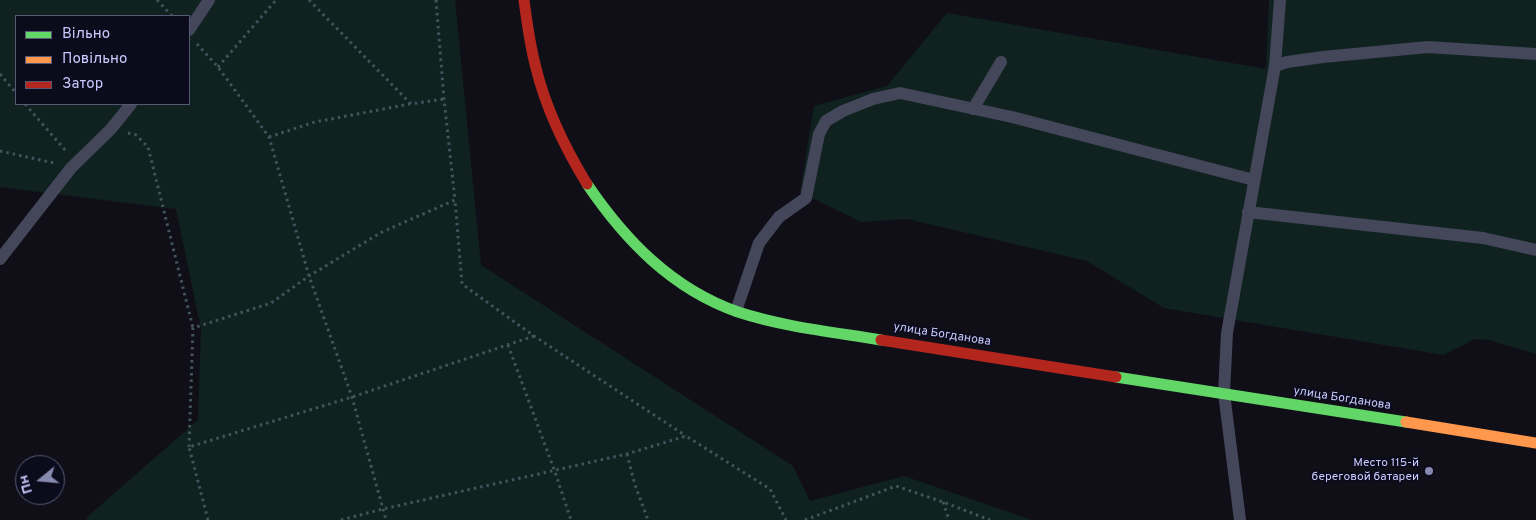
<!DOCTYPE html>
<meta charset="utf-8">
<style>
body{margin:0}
#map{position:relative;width:1536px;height:520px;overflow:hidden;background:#100f18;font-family:Overpass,sans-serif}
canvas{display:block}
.legend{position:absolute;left:15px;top:15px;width:175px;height:90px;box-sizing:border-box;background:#0c0b1c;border:1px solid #575776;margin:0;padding:6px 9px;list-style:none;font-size:15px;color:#c8cafe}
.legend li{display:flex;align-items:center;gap:10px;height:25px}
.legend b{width:25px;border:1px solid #575776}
.north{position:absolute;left:15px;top:455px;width:50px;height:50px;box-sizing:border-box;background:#0c0b1c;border:1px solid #575776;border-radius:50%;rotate:253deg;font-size:14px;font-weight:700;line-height:20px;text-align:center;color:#c8cafe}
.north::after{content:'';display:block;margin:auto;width:18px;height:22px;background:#8889ae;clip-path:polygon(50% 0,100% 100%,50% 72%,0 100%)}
</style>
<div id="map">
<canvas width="1536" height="520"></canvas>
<ul class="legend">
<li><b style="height:6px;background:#63d668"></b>Вільно</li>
<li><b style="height:6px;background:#ff974d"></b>Повільно</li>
<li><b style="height:6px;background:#b3261e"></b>Затор</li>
</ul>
<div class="north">Пн</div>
</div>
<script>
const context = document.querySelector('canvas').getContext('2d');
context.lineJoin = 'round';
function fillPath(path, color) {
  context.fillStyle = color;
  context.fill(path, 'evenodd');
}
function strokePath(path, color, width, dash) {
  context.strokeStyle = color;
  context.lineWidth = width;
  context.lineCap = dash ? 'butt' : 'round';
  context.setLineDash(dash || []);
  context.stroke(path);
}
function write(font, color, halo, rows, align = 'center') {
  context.font = font + ' Overpass,sans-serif';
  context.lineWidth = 4;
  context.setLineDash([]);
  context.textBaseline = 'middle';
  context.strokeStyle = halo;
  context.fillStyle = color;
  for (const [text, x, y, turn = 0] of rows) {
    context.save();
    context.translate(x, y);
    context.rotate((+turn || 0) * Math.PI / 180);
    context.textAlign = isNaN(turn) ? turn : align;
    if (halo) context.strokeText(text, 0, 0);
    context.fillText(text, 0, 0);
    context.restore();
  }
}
fillPath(new Path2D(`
 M0,0h455l26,265 312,201 17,35 94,-25 128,44h-944l-2,-2 112,-98 3,-91 -25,-120 -176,-22zM16,16h173v88h-173z
 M1269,0h267v354l-47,-14 -14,-1 -32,16 -279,-47 -77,-47 -180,-42 -46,3 -61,-30 14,-86 73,-20 60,-73 319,56z`), '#0f2220');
strokePath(new Path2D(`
 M157,0l15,16
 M309,0l102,104 33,-5
 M436,0l8,99 11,101
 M197,44l21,23 51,70 40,139 43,121 34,123
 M218,67l58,-67
 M0,74l16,19
 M25,104l41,47
 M128,133l8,2 12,12 45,181
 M269,137l46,-15 95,-18
 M0,151l54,12
 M508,345l47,127 16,48
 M189,447l4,-119 78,-25 38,-27 73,-44 73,-32 7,84 72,52 152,100
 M627,454l8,31 13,35
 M943,502l6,18
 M208,520l-19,-73 163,-50 182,-61
 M341,520l42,-11 244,-55 59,-18 84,53 16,31
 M805,520l91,-34 47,16 47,18`), '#44545d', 3, [2.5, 4]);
strokePath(new Path2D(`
 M189,30l20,-30
 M1275,66l12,-4 36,-5 105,-10 108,7
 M973,109l28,-47
 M1248,212l235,26 53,12
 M0,259l71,-91 40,-39 20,-25
 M736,311l23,-68 20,-26 27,-19 13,-64 7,-13 17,-10 30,-12 27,-6 112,24 242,63
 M1240,520l-16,-127 3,-60 48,-267 5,-66`), '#444659', 12);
strokePath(new Path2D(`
 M587,184c38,56 85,105 151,128 46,15 95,20 143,28
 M1116,377l290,45`), '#63d668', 11);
strokePath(new Path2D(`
 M1406,422l130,21`), '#ff974d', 11);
strokePath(new Path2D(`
 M524,0c3,23 6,46 12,68 10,41 29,80 51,116
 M881,340l235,37`), '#b3261e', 11);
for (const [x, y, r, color] of [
 [1429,471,5,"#8889ae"]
]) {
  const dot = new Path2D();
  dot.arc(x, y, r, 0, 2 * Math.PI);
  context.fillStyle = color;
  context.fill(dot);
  strokePath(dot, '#0c0b1c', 2);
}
write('12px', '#c8cafe', '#0c0b1c', [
 ["улица Богданова",942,335,9],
 ["улица Богданова",1342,399,9]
]);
write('12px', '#c8cafe', '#0c0b1c', [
 ["Место 115-й",1419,464],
 ["береговой батареи",1419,478]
], 'right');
</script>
